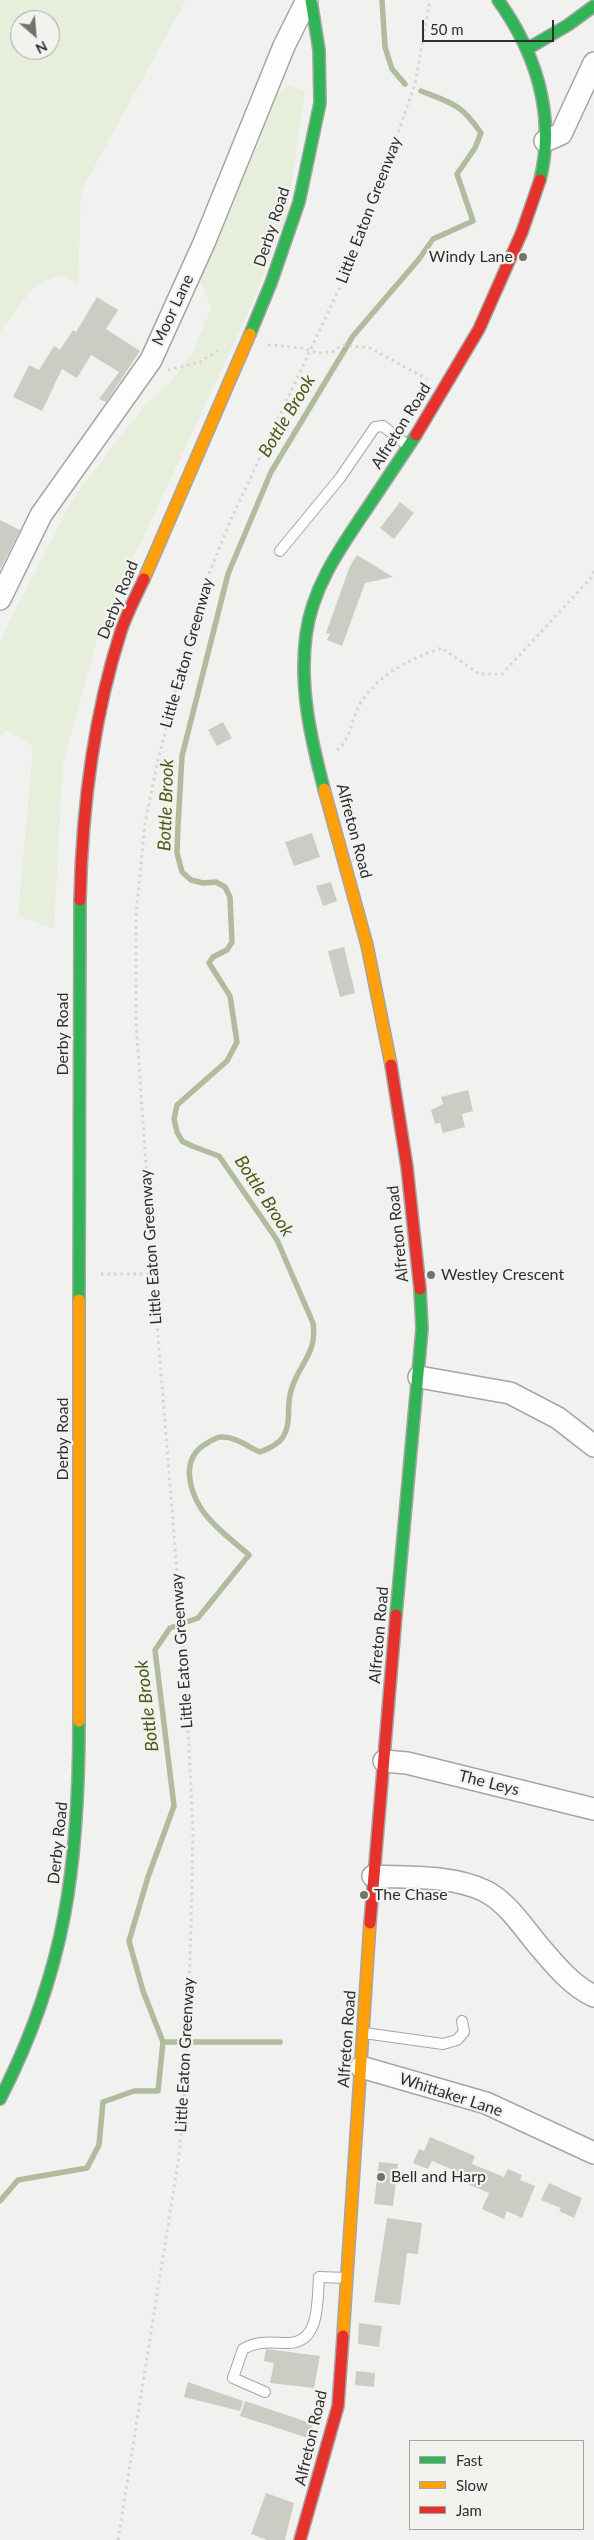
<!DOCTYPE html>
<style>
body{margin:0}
#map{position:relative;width:594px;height:2540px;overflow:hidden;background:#f1f2f0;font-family:Lato,sans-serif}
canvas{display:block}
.legend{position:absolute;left:409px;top:2440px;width:175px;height:90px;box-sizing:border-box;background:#f2f3ef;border:1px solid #a4a4a1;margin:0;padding:6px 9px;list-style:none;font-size:15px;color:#2e2e2d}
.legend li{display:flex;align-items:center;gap:10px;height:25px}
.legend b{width:25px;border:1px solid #a4a4a1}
.north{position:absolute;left:10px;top:10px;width:50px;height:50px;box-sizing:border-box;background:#f2f3ef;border:1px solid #a4a4a1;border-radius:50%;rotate:153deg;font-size:14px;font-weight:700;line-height:20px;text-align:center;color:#2e2e2d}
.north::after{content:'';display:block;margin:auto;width:18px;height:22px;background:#727371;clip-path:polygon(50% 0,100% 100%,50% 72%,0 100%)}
.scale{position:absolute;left:422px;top:20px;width:132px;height:22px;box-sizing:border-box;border:2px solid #2e2e2d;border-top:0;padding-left:6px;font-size:15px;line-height:18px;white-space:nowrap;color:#2e2e2d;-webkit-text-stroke:4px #f2f3ef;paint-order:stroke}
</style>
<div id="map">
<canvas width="594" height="2540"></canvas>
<ul class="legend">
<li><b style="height:6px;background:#30b455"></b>Fast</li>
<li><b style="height:6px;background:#ff9f0a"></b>Slow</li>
<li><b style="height:6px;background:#e5322d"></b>Jam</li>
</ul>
<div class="north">N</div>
<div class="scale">50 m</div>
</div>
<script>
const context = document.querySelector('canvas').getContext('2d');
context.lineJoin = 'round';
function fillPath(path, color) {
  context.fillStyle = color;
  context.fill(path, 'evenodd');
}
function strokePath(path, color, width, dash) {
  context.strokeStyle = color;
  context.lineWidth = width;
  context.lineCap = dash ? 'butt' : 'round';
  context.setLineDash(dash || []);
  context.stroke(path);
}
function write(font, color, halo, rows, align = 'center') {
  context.font = font + ' Lato,sans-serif';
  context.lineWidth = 4.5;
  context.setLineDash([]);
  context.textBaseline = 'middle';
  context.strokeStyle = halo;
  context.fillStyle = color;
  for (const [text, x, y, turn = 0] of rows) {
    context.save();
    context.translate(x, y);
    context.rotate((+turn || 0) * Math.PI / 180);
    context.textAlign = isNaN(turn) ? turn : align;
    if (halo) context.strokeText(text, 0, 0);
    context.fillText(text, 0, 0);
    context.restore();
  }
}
fillPath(new Path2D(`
 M0,0h186l-105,191 -3,94 -18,-11 -27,14 -33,44zM20,20h30v30h-30z
 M287,85l18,6 -18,123 -37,95 -151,323 -36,131 -9,166 -36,-13 15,-169 -26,-17 -7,7v-95l8,-18 64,-124 71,-93 27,-24 23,-32 18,-42 -11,-31 8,-29 13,-32 37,-72 15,-46z`), '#e8eedc');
strokePath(new Path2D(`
 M382,0l3,47 7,22 13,15
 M163,2042h117
 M0,2201l18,-21 69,-12 12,-23 4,-43 31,-11h24l5,-49 -20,-51 -14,-50 19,-64 26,-71 -19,-156 15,-22 28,-10 51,-63c-16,-14 -35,-28 -47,-45 -13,-20 -21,-50 2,-65 5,-3 12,-8 17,-8 14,-1 27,10 39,15 8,-3 18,-7 23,-15 8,-12 4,-28 7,-42 6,-30 28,-39 23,-72l-36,-83 -58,-84 -27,-10 -10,-5 -5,-9 -3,-13 3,-14 50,-44 10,-19 -7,-46 -21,-33 4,-6 14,-7 5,-8 -2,-45 -5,-10 -9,-5 -13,1 -12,-3 -9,-8 -5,-19 1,-28 4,-69 46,-182 43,-102 82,-136 66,-77 14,-20 40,-18 -16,-47 18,-26 6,-15c-20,-29 -29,-30 -60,-42`), '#b1bb9d', 5.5);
fillPath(new Path2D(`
 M97,297l21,13 -12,19 34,22 -34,51 -7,-3 20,-27 -28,-17 -14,23 -15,-9 -20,42 -29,-14 16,-32 10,5 15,-24 6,4 13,-20 3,2z
 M400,502l14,11 -20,26 -14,-11z
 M0,520l20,10 -20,40z
 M357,555l36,22 -28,6 -23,63 -15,-6 3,-6 -4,-1 24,-67z
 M223,722l9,16 -15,8 -9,-16z
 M312,833l8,24 -26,9 -9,-24z
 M331,882l6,19 -14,5 -7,-20z
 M344,947l11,46 -15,4 -12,-46z
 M468,1090l5,21 -11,3 3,13 -22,6 -3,-10 -5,1 -4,-14 12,-6 -2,-7z
 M430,2137l45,19 -3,8 32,13 4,-8 14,6 -2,5 15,6 -13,32 -15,-7 -3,8 -22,-10 7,-16 -34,-14 3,-7 -26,-11 -4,8 -15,-6 6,-14 5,2z
 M379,2162l19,2 -5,42 -19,-2z
 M549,2183l33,15 -8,20 -15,-7 2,-3 -20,-8z
 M387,2218l35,5 -4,31 -11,-1 -7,52 -26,-3z
 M359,2323l23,3 -3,21 -21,-3z
 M266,2349l54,7 -6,32 -44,-5 4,-20 -10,-2z
 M356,2371l19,2 -1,14 -19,-2z
 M188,2382l55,19 -3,10 -56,-14z
 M245,2401l68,23 -5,14 -68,-22z
 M266,2493l28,10 -9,37h-18l-16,-6z`), '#cacdc4');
const lane = new Path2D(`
 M280,551l60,-73 35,-51 8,-1 24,19
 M364,2033l79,11 14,-4 7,-8 -2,-11
 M265,2392l-32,-14 10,-29c16,-9 28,-6 45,-6 33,0 29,-44 31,-66l27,1`);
const street = new Path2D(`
 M545,141l16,-7 33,-71
 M0,599l41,-84 110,-155 53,-117 80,-197 23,-46
 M419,1377l91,16 48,25 36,28
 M384,1761l23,2 187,46
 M373,1876c37,2 78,-1 112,15 22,11 38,36 53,54 16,19 34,41 56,51
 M361,2067l125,36 108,50`);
const fast = new Path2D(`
 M498,0c38,53 58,115 42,180
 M527,49l41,-24 26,-19
 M250,334l21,-51 28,-81 21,-99 -1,-53 -8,-50
 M324,789c-13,-50 -25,-101 -18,-154 6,-48 35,-88 62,-128 16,-24 32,-48 48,-72
 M79,1300l1,-400
 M396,1615l26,-286 -2,-40
 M0,2099c66,-128 79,-235 79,-378`);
const slow = new Path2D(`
 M144,579l106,-245
 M324,789l43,156 24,120
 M79,1300v421
 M343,2336l27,-413`);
const jam = new Path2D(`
 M416,435l63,-106 43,-97 18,-52
 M80,900c2,-91 13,-182 41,-269 6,-18 15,-35 23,-52
 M391,1065l16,102 13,122
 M370,1923l26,-308
 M300,2540l38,-134 5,-70`);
strokePath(lane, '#a5a6a4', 12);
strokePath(street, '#a5a6a4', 24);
strokePath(fast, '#a5a6a4', 14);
strokePath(slow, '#a5a6a4', 14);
strokePath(jam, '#a5a6a4', 14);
strokePath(new Path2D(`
 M268,345l35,3 14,5 15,-1 11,-7 27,3 57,31
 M168,370l32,-8 19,-12
 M337,750c15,-12 13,-28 22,-44 16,-30 52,-48 83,-58l37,26h23l89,-96 3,-8
 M101,1274h52
 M118,2540l61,-384 7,-83 5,-146 2,-95 -7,-148 -29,-361 -21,-302v-106l9,-92 13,-63 42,-164 32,-79 123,-262 60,-171 15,-84`), '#d5d5d4', 3, [2.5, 4]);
strokePath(lane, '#fdfdfd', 10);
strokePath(street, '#fdfdfd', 21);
strokePath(fast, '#30b455', 11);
strokePath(slow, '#ff9f0a', 11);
strokePath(jam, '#e5322d', 11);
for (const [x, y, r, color] of [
 [523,257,5,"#727371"],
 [431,1275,5,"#727371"],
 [364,1895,5,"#727371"],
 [381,2177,5,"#727371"]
]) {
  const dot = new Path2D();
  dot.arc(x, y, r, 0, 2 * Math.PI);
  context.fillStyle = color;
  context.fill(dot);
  strokePath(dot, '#f2f3ef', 2);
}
write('16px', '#2e2e2d', '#f2f3ef', [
 ["Little Eaton Greenway",369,210,-69],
 ["Derby Road",272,227,-72],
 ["Moor Lane",173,310,-65],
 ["Alfreton Road",401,426,-58],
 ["Derby Road",118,600,-68],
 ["Little Eaton Greenway",187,653,-74],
 ["Alfreton Road",354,831,75],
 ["Derby Road",63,1034,-90],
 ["Alfreton Road",398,1234,-96],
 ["Little Eaton Greenway",151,1247,-94],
 ["Derby Road",63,1439,-90],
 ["Alfreton Road",379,1635,-85],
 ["Little Eaton Greenway",182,1651,-94],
 ["The Leys",489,1783,14],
 ["Derby Road",58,1843,-84],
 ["Alfreton Road",347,2039,-86],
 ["Little Eaton Greenway",185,2055,-87],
 ["Whittaker Lane",451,2095,18],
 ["Alfreton Road",311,2438,-77]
]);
write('16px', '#2e2e2d', '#f2f3ef', [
 ["Windy Lane",513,257,"right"],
 ["Westley Crescent",441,1275],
 ["The Chase",374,1895],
 ["Bell and Harp",391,2177]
], 'left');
write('italic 18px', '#495917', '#f2f3ef', [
 ["Bottle Brook",287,416,-59],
 ["Bottle Brook",166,805,-88],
 ["Bottle Brook",264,1196,57],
 ["Bottle Brook",147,1706,-97]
]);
</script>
